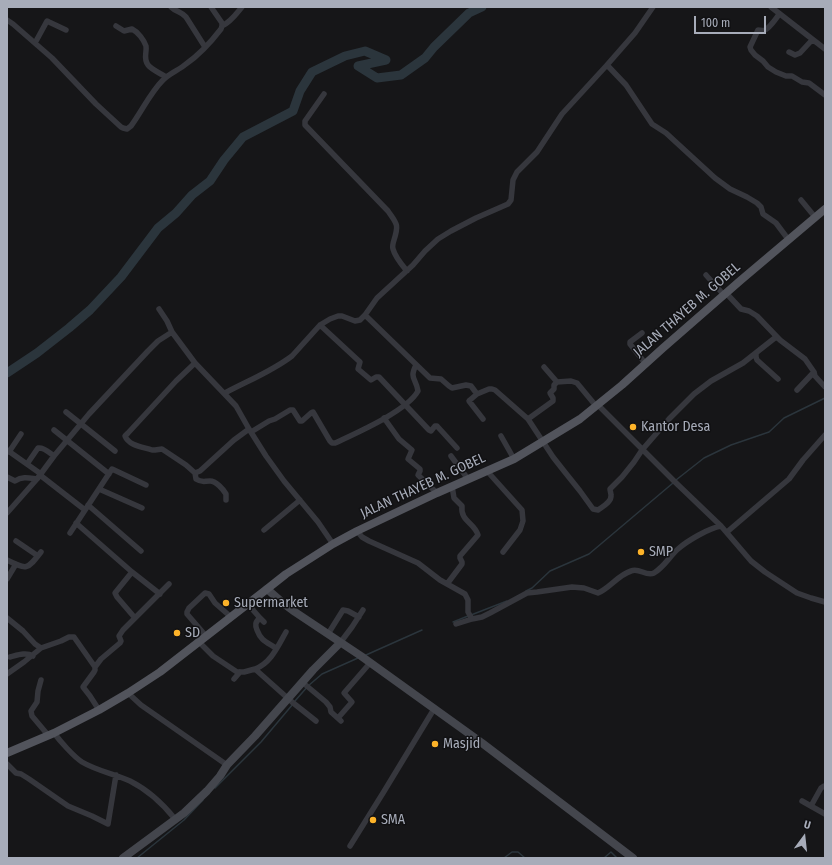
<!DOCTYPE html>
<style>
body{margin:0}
#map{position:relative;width:832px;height:865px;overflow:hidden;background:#161618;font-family:"Fira Sans Condensed",sans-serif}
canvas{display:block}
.frame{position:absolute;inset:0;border:8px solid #a7acb9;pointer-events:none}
.north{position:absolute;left:784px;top:817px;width:40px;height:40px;-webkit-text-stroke:3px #111113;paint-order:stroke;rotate:15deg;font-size:11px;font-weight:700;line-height:16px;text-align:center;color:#a7acb9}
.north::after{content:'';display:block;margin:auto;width:14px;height:18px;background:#a7acb9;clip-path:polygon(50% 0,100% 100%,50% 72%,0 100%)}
.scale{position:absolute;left:694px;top:16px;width:72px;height:18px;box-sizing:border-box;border:2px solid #a7acb9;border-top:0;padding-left:5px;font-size:12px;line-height:14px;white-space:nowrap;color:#a7acb9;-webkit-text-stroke:3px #111113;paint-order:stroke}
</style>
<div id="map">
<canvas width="832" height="865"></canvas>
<div class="frame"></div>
<div class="north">U</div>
<div class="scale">100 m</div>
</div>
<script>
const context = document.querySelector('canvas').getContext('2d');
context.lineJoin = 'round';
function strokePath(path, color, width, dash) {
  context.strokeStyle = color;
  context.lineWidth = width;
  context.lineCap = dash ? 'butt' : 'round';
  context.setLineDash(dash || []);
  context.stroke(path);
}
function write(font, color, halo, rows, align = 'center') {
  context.font = font + ' "Fira Sans Condensed",sans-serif';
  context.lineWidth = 3;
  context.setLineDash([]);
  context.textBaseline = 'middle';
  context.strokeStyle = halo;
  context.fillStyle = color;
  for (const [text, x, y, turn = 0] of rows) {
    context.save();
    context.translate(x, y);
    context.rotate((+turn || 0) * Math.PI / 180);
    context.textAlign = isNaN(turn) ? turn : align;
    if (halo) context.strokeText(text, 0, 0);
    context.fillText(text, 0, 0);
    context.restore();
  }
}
strokePath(new Path2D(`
 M676,480l28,-22 27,-13 38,-13 15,-14 41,-20
 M526,591l6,-3 18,-17 39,-17 84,-71
 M471,615l36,-14
 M453,622l15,-6
 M366,655l56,-25
 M295,701l13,-15 14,-12 36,-16
 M215,788l46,-46 32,-38
 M137,858l47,-38 19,-20
 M504,858l8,-6h6l7,6
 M604,858l7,-6 6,6`), '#2b353c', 1.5);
strokePath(new Path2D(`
 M7,373l30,-20 32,-25 21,-18 31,-33 37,-49 18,-15 16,-18 18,-14 14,-21 19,-23 50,-26 7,-20 12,-19 33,-16 20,-5 21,9 -28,6 19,12 24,-3 24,-17 9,-11 35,-34 13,-6`), '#2b353c', 9);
strokePath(new Path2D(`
 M171,7c5,5 11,5 15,10l19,30
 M771,7l54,42
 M779,14c-2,4 -11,15 -14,16 -3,1 -5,0 -7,0l-8,17 1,3 4,5 8,6 5,6 8,5 10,4h6l10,6 7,1 16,12
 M7,20l6,4 39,34 44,46 25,23 2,1 4,1 4,-3c11,-15 19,-33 32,-46 7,-7 16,-10 23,-16 13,-9 25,-22 35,-35l1,-3v-3l-11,-16
 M116,26l8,5 8,-2c6,3 12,11 14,17 1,7 -3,12 2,19 4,5 12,8 18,12
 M222,26c9,-4 14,-12 20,-19
 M35,43l12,-22 2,1 17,8
 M789,52l6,3 5,-2 12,-13
 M607,65l28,-32 18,-26
 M324,94l-19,27v4l83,86c9,13 11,13 6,29 -1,3 -2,6 -1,9 2,8 9,16 14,22
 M801,200l14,17
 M706,275l18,20
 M726,293l15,16 8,2 8,5 23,24 25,19 9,13 1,4 10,11
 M159,309l8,12 5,11 23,31 41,43 13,23 17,27 18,25 34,41 15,22
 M365,315l65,63 11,1 8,7 3,2 14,-3 5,1 6,8 12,-5h3l3,1 33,29 25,38 11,14 16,20 13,18 5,1c4,-3 14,-8 13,-15 0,-2 -1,-4 -1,-6l12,-12 12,-15 8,-12 27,-31 25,-25 17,-13 32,-18 33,-26
 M320,325l40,37 -2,7 13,11 5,-3h3l50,53 2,1 4,-5h2l20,22
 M642,333l-12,9v2l15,19
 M756,353v4l1,3 21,19
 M195,363l-19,18 -48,52 -3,3c4,10 18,11 27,14h3l7,-1 24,16 9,8 5,-2 34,-31 15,-11
 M544,367l13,15
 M797,390l17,-18
 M225,393c22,-12 46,-21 67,-37l28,-31 10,-6 8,-3h4l13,5 5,-1 5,-5 12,-17 36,-33 12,-14 13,-12 13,-8 25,-13 32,-14 3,-4 2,-20 4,-8 20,-20 25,-38 45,-49 19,20 26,39 14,9 49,45 15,11 17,8 10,6 4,4 2,7 13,9 12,16
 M477,394l-7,6 -1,1 14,18
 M598,405l76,76 47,45 30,35 14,11 32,21 14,5 14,4
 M66,412l49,39
 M384,418l15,21 13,11 -4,9 12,10v2l-2,4 19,18
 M528,419l25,-18v-3l-3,-5 4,-4v-4l3,-3 14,-1 6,2 19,23
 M54,430l55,44
 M251,432l18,-11 6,-2 15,-9h3l7,11h2l9,-8 2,-1 17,29 2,2h3c21,-10 72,-32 83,-52 -2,-13 -9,-12 -2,-26
 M501,436l13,23
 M7,450l34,24
 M9,452l12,-18
 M451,456l17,23
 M27,464l11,-16c7,-1 11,5 16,8
 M487,471l35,39 1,11 -3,9 -17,22
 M195,473l1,6c6,4 8,2 14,2 6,0 13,8 16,13v6
 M40,475l45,35
 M7,477l8,4c8,-5 14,-3 22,-2
 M99,489l43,19
 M88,505l53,46
 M7,513l30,-34 17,-23 35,-42 59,-63 10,-10 14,-9
 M76,523l56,49 28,22
 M264,530l36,-30
 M357,531l5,6 7,4 49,22 22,17 25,14 3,6v12l4,7 10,-2 8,-4 37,-20 10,-1 35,-5 12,1 14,5c12,-5 20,-18 33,-22 8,-4 15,6 23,2 10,-6 16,-17 24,-24 9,-8 31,-21 43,-23
 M727,532l62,-53 14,-19 22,-25
 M70,533l42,-64 34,16
 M16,541l22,15
 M7,560c20,10 20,10 34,-8
 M132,572l-17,21 2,4 18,21
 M7,579l9,-15
 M447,584l15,-20v-2l-2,-4v-2l18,-21c-3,-12 -18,-14 -16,-29l-8,-8 -2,-12
 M249,603l3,4 1,3 7,8c-5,4 -5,7 -3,12 4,11 10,12 19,18
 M7,618l16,13 12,13 6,4 20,-7 8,-4h5l21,30 6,-8 19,-16 1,-2 -2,-5 4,-6 46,-46
 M260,618l4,4
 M456,624l16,-5
 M328,634l15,-24 5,1 11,6
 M206,636l-19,-22v-2l2,-4 16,-15 4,1 6,9 16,14
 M199,642l14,14 24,16h7l11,-3 37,33 24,19
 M340,643l12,-16 11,-17
 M10,657c8,-2 16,-5 23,-1
 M95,667v3l-1,2 -11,15 7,9 9,14
 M255,669c16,-6 23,-23 31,-37
 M7,674l17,-12 17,-14
 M234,679l6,-7
 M41,680l-3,11 -1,11 -6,9 1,5 16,19
 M302,682l24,20 4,5 1,5 10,9
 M128,693l13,12 86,60
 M338,718l14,-16 -8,-9 26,-30
 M54,733c6,8 19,23 28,29 15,9 33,12 48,19 18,9 33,23 45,38
 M7,764l9,9 5,1 8,5 39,27 24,10 16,8 8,-49
 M802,801l23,13
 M811,806l10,-18 3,-2 1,1
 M350,846l33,-53 51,-84`), '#36373d', 5.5);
strokePath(new Path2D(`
 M267,589l16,14 12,9 66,44 121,87 151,115
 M123,858l61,-45 23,-22 13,-15 7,-11 28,-29 58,-66 27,-27`), '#44464d', 8);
strokePath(new Path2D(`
 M7,753l47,-20 45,-23 29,-17 32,-21 107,-83 19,-15 47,-30 24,-13 80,-38 77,-34 66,-40 42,-34 41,-37 78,-68 84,-71`), '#52545c', 8);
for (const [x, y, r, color] of [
 [633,427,4,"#fdb329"],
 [641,552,4,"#fdb329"],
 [226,603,4,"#fdb329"],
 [177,633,4,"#fdb329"],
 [435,744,4,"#fdb329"],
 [373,820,4,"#fdb329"]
]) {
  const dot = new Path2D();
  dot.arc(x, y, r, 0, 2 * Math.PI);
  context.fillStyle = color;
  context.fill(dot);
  strokePath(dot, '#111113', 1.5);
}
write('14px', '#a7acb9', '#111113', [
 ["JALAN THAYEB M. GOBEL",687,310,-41],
 ["JALAN THAYEB M. GOBEL",423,486,-25]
]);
write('14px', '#a7acb9', '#111113', [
 ["Kantor Desa",641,427],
 ["SMP",649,552],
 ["Supermarket",234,603],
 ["SD",185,633],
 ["Masjid",443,744],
 ["SMA",381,820]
], 'left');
</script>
